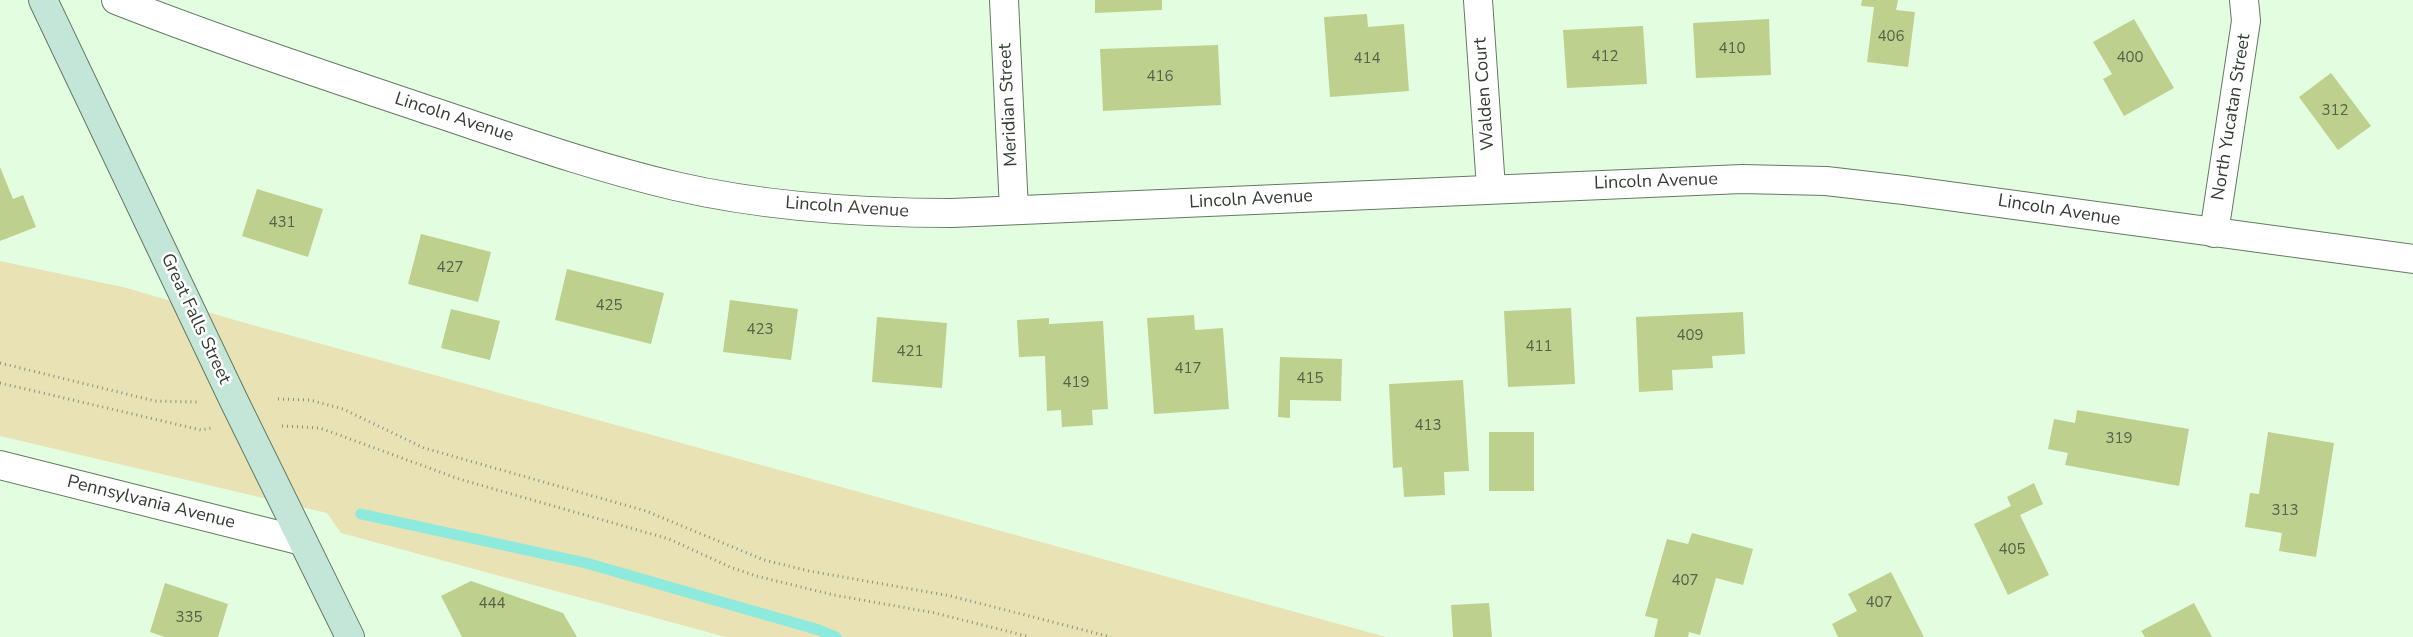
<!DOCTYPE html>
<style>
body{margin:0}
canvas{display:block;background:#e3fde0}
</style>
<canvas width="2413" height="637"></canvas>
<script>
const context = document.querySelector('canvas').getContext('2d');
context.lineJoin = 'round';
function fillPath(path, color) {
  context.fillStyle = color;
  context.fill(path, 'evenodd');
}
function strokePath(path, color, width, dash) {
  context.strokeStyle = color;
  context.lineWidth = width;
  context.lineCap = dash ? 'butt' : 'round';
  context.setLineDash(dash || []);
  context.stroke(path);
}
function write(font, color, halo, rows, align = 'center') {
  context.font = font + ' "Nunito Sans",sans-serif';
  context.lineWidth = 5;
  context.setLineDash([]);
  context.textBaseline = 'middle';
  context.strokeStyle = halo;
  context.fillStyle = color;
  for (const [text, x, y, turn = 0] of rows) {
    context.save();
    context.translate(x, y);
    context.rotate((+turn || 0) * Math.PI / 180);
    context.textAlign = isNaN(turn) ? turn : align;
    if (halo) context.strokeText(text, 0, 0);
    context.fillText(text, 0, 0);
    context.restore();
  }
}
fillPath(new Path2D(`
 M0,261l127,27 111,33 1148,316h-660l-385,-104 -14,-20 -327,-77z`), '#e9e2b4');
strokePath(new Path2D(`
 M361,514l225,49 233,67 17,7`), '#8deadd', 11);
fillPath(new Path2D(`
 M1095,0h67v10l-67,3z
 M1862,0h36l-2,10 19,2 -7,55 -41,-5 7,-55 -13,-1z
 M1367,14l1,13 36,-3 5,67 -79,6 -6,-80z
 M1769,19l2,56 -75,3 -3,-55z
 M2134,19l40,69 -50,28 -21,-37 9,-5 -19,-32z
 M1643,26l4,58 -80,4 -4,-58z
 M1218,45l3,60 -118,6 -3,-62z
 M2331,73l40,53 -33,24 -39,-53z
 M0,167l13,32 10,-4 13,32 -36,14z
 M257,189l66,20 -15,48 -66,-21z
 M421,234l70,18 -13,50 -70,-18z
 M567,269l97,24 -13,51 -96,-24z
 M730,300l68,9 -7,51 -68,-8z
 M1571,308l4,76 -67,3 -4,-76z
 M451,309l49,12 -10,39 -49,-12z
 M1743,312l2,42 -33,2 1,12 -41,2 1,20 -34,2 -3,-75z
 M1194,315l1,15 28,-2 6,81 -75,5 -7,-96z
 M877,317l70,6 -5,65 -70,-6z
 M1049,318v6l54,-3 5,88 -16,1 1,15 -31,2 -1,-17 -14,1 -2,-55 -26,1 -2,-37z
 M1280,357l62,2 -1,42 -51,-1v18l-12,-1z
 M1463,380l6,91 -25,1 1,23 -41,2 -2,-30 -9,1 -4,-84z
 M2077,410l112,19 -10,57 -114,-21 3,-12 -20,-4 6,-30 21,4z
 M1489,432h45v59h-45z
 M2268,432l66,11 -18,114 -37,-6 3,-18 -37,-6 5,-34 9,1z
 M2034,483l9,21 -23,11 29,60 -41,20 -34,-71 37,-18 -4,-9z
 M1692,533l61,16 -10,36 -27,-7 -16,57 -11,-3 -1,5h-34l4,-18 -13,-3 22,-77 21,5z
 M1891,572l33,65h-86l-6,-13 25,-13 -9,-17z
 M471,581l92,32 14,24h-115l-21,-41z
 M165,583l63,21 -10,33h-53l-15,-5z
 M1489,603l3,34h-39l-2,-32z
 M2194,603l18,34h-67l-4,-6z`), '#bdd08d');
const minor = new Path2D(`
 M1004,0l10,210
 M1478,0l13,188
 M2214,233l32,-212 -2,-21
 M0,465l302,76`);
const tertiary = new Path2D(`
 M116,0c102,40 205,74 309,109 82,27 165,57 250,77 90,21 184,27 277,27l790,-34 84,2 78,9 509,69`);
const secondary = new Path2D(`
 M43,0l191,401 116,236`);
strokePath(minor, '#647b62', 30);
strokePath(tertiary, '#647b62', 30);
strokePath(secondary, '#647b62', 30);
strokePath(new Path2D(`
 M0,363l155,38 42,1
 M0,383l201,47 10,-2
 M278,399l32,1 33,9 81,39 222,63 118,49 45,11 142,25 160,41
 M282,426l38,2 139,51 210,60 61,28 26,9 78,19 101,18 95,24`), '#839481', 3, [1, 4]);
strokePath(minor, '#fff', 28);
strokePath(tertiary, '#fff', 28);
strokePath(secondary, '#c4e6d9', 28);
write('15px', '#566249', null, [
 ["406",1891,37],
 ["410",1732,49],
 ["412",1605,57],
 ["400",2130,58],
 ["414",1367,59],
 ["416",1160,77],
 ["312",2335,111],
 ["431",282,223],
 ["427",450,268],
 ["425",609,306],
 ["423",760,330],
 ["409",1690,336],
 ["411",1539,347],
 ["421",910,352],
 ["417",1188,369],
 ["415",1310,379],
 ["419",1076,383],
 ["413",1428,426],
 ["319",2119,439],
 ["313",2285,511],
 ["405",2012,550],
 ["407",1685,581],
 ["407",1879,603],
 ["444",492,604],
 ["335",189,618]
]);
write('18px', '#333d32', '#fff', [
 ["Walden Court",1485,94,-94],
 ["Meridian Street",1009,105,-93],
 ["North Yucatan Street",2232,117,-81],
 ["Lincoln Avenue",454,118,18],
 ["Lincoln Avenue",1656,182,-2],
 ["Lincoln Avenue",1251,200,-3],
 ["Lincoln Avenue",847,208,4],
 ["Lincoln Avenue",2059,211,9],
 ["Great Falls Street",195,319,65],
 ["Pennsylvania Avenue",151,503,14]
]);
</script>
